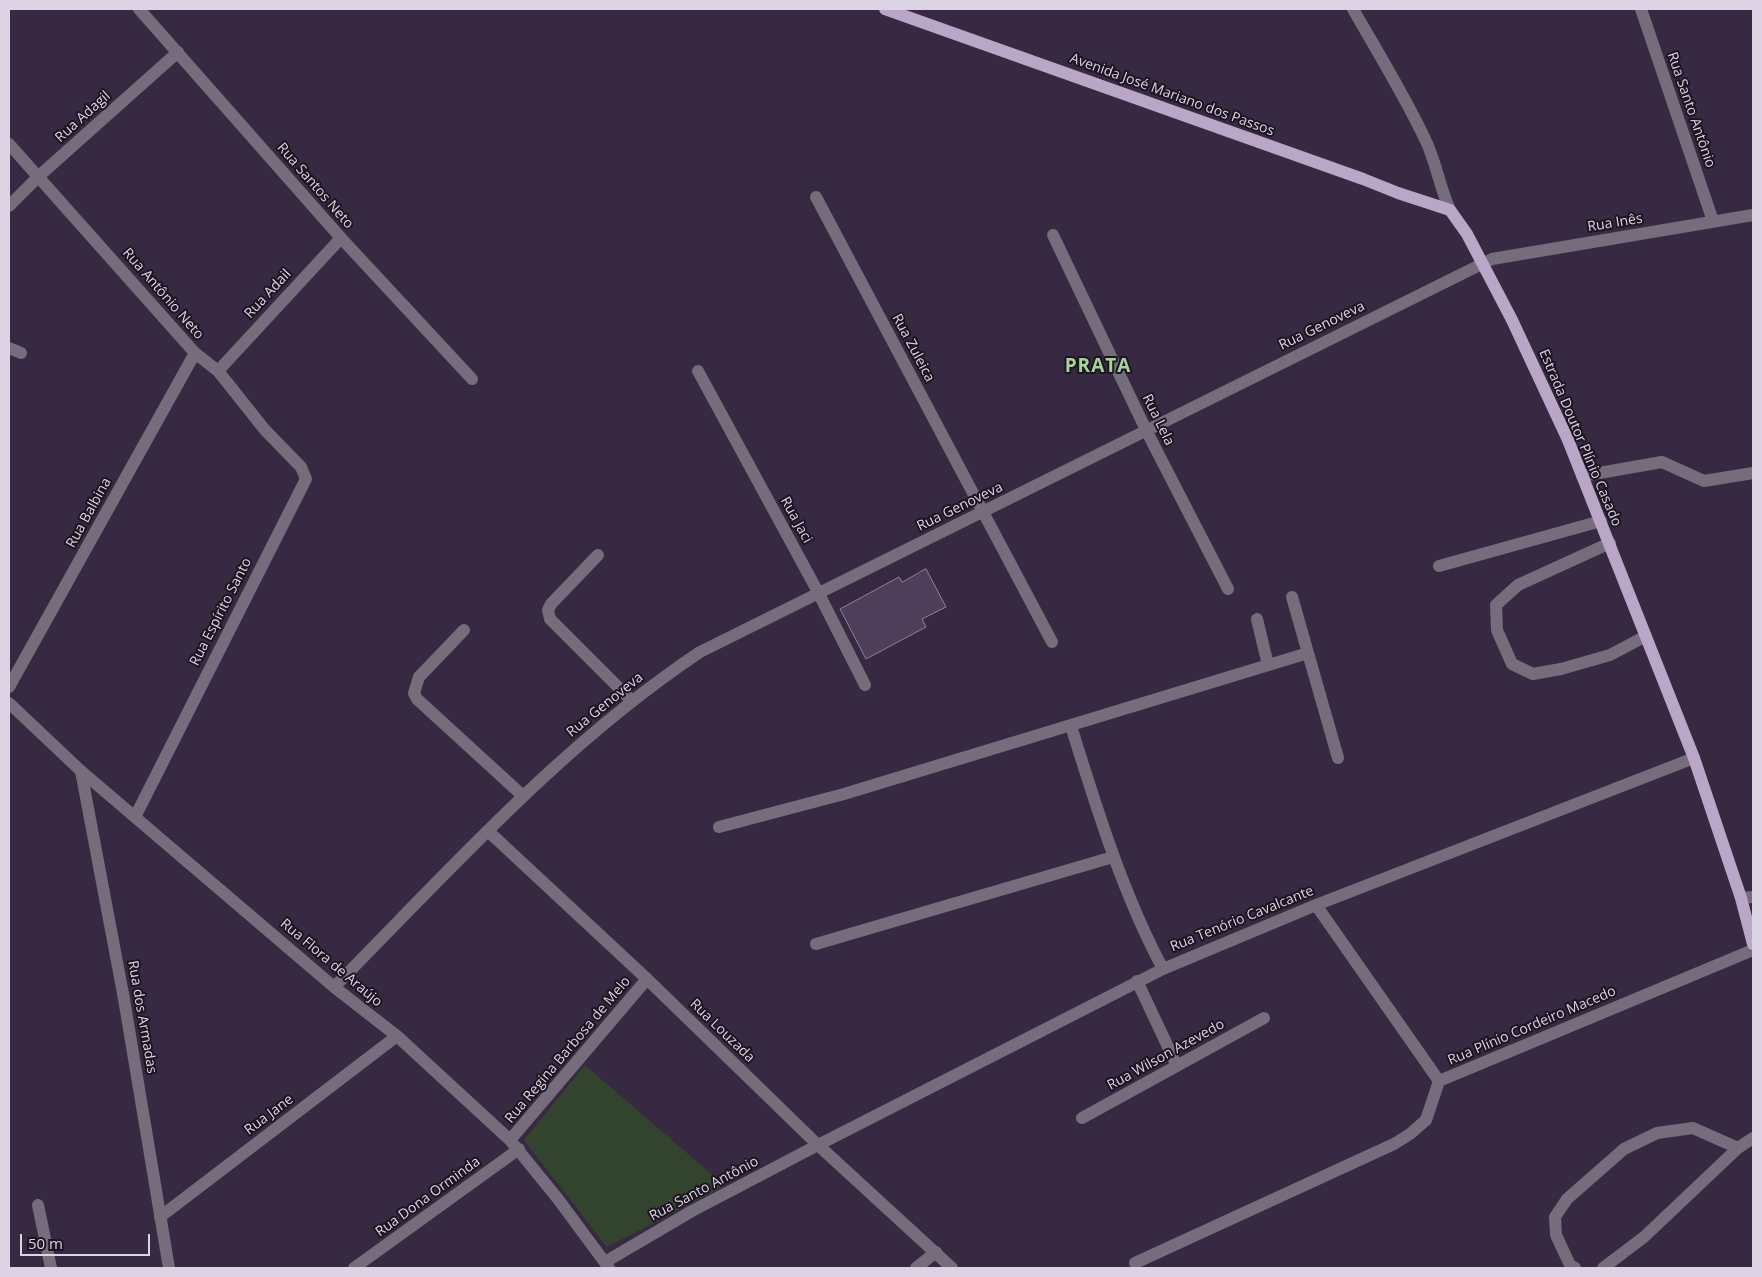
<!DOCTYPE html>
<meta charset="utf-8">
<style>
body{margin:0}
#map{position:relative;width:1762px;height:1277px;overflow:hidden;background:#382943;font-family:"Open Sans",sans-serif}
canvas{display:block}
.frame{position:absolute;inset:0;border:10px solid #dcd3e4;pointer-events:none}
.scale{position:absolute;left:20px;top:1234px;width:130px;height:22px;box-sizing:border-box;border:2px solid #dcd3e4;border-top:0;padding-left:6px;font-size:15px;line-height:18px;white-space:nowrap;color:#dcd3e4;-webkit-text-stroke:4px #1c1521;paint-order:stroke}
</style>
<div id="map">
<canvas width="1762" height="1277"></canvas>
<div class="frame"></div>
<div class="scale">50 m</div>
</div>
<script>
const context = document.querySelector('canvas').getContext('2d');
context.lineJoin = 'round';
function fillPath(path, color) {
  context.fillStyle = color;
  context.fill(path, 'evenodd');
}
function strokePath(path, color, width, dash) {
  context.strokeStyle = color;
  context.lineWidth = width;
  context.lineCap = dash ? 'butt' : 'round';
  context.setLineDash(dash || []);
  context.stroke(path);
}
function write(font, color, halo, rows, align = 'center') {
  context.font = font + ' "Open Sans",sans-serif';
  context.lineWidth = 4;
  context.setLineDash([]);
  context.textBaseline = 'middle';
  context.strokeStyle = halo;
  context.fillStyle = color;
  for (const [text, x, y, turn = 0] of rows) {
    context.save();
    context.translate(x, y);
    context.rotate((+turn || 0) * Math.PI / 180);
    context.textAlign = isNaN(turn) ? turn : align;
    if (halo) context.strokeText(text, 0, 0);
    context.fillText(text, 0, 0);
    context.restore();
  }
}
fillPath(new Path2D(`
 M585,1065l140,121 -118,61 -83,-107z`), '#32442d');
const building = new Path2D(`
 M926,569l20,38 -24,12 4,8 -60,32 -26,-50 59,-32 3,5z`);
fillPath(building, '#4e3e59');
strokePath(building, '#91809e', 1);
strokePath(new Path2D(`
 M139,9l202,229 131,141
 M1353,9c24,42 50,84 71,128 12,23 15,49 26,73
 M1641,9l72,212
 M9,144l186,209 23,18 47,59 36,37 5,12 -171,338
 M816,197l236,445
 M9,206l30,-30 139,-124
 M1053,235l93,195 82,159
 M9,348l12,5
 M218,371l123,-133
 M698,371l120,221 47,93
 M1582,476l80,-14 42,19 49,-8
 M1610,543l-92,42 -22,20 1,25 15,34 21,10 28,-5 49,-14 36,-19
 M598,555l-47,49 -3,6 2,9 82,82
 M1439,566l162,-45
 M1292,597l46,161
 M1257,619l11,46
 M464,630l-45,47 -5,16 3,6 106,97
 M9,687l186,-334
 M9,703l72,68 253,216 63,49 113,104 48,59 51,69
 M1071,726c26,83 51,166 92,243
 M81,771l43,228 45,269
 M719,827l125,-33 464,-141
 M488,831l159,148 171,166 134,123
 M1741,898l12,-1
 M1316,905l123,176
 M816,944l297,-87
 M1137,981l40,85
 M334,987c116,-117 228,-243 366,-335l792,-393 261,-44
 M1082,1118l182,-100
 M510,1140l137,-161
 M38,1205l13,63
 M160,1217l237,-181
 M605,1262l87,-51 126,-66 345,-176 153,-64 378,-147
 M1135,1263l259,-119 16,-10 16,-14 13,-39 314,-131
 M354,1268l165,-119
 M916,1268l20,-16
 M1575,1268l-5,-3 -14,-30 -1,-18 12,-18 57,-50 33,-16 36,-5 45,20
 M1603,1268l41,-31 94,-89 15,-10`), '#756c7c', 12);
strokePath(new Path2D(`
 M885,9l478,170 35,14 52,17 17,24 45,86 56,120 126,318 47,140 12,46`), '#baa7c8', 12);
write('14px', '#dcd3e4', '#1c1521', [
 ["Avenida José Mariano dos Passos",1172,95,20],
 ["Rua Santo Antônio",1691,110,71],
 ["Rua Adagil",83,117,-42],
 ["Rua Santos Neto",315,186,49],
 ["Rua Inês",1615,223,-9],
 ["Rua Antônio Neto",163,294,49],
 ["Rua Adail",268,294,-47],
 ["Rua Genoveva",1322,326,-26],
 ["Rua Zuleica",913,348,62],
 ["Rua Lela",1158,420,64],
 ["Estrada Doutor Plínio Casado",1580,438,67],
 ["Rua Genoveva",960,507,-26],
 ["Rua Balbina",89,513,-61],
 ["Rua Jaci",796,520,61],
 ["Rua Espírito Santo",221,612,-63],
 ["Rua Genoveva",605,705,-39],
 ["Rua Tenório Cavalcante",1242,919,-22],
 ["Rua Flora de Araújo",331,963,40],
 ["Rua dos Armadas",142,1017,80],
 ["Rua Plínio Cordeiro Macedo",1532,1026,-23],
 ["Rua Louzada",722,1031,44],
 ["Rua Regina Barbosa de Melo",568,1050,-50],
 ["Rua Wilson Azevedo",1166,1055,-29],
 ["Rua Jane",269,1115,-37],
 ["Rua Santo Antônio",704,1189,-28],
 ["Rua Dona Orminda",428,1197,-36]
]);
context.letterSpacing = '1px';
write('bold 19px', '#a4d596', '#1c1521', [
 ["PRATA",1098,367]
]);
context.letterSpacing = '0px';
</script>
